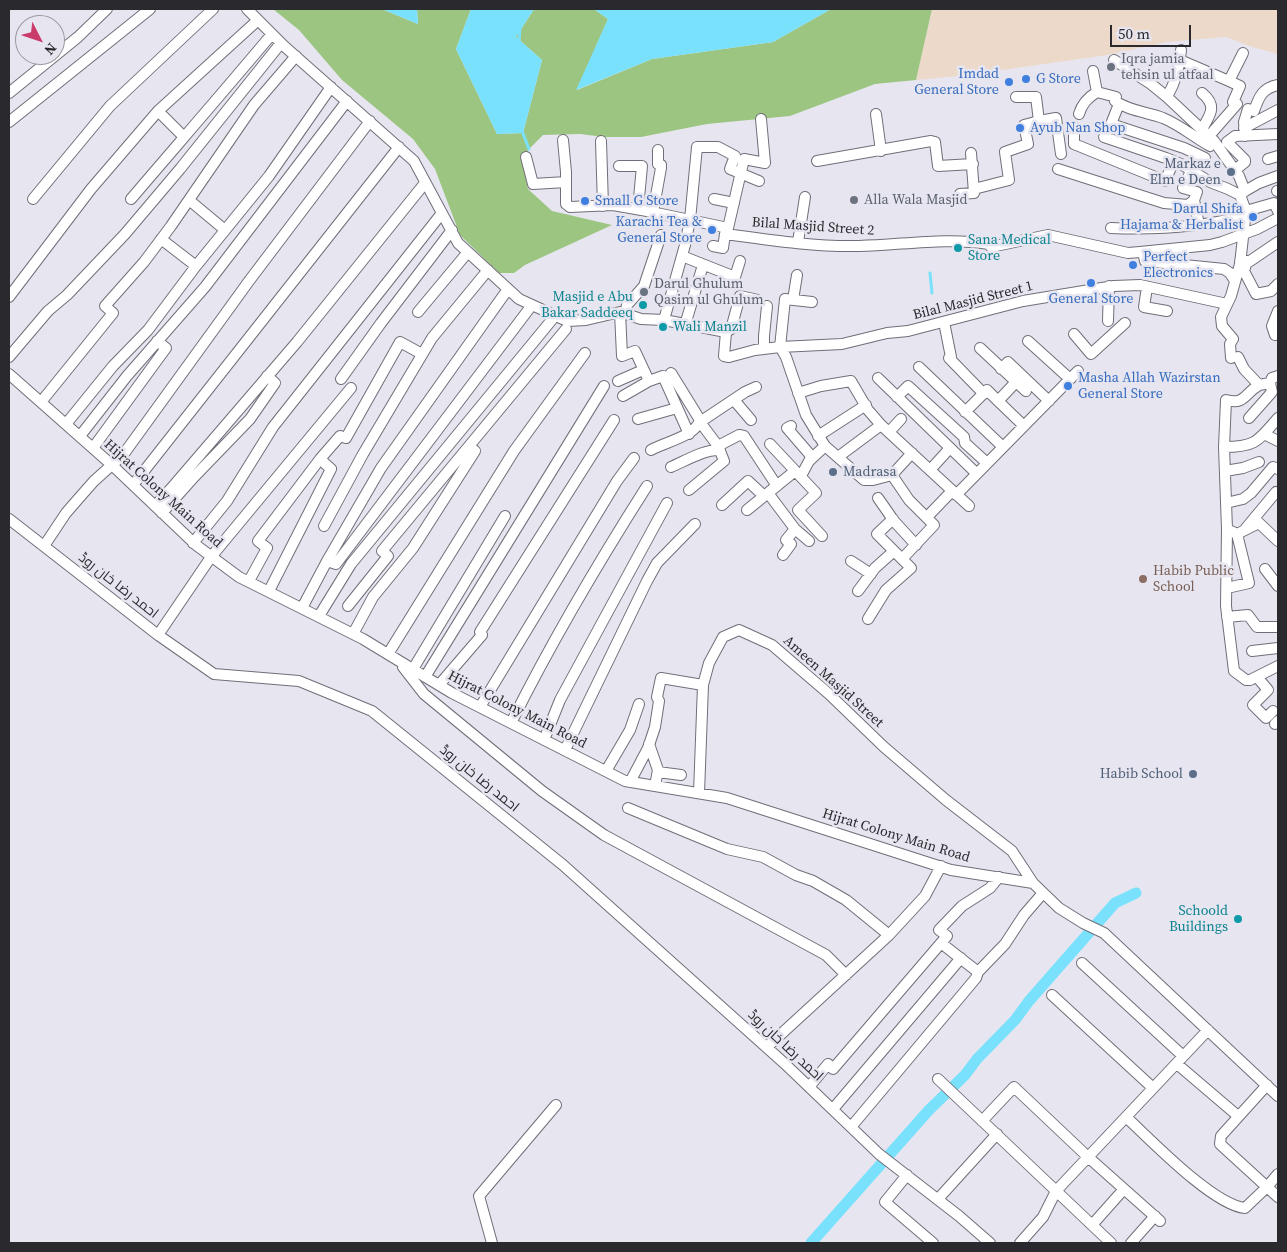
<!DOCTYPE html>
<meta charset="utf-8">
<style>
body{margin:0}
#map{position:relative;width:1287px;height:1252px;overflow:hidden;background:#e7e6f0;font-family:"Source Serif 4",serif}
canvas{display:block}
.frame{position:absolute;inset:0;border:10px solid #2a292d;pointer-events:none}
.north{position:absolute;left:15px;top:15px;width:50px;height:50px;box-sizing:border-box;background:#e7e6f0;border:1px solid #9b9aa2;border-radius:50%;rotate:131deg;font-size:14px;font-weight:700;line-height:20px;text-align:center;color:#2a292d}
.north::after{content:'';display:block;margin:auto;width:18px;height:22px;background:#c93c6b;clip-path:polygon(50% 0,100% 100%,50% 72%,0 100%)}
.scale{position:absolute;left:1110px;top:25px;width:81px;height:22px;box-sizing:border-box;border:2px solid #2a292d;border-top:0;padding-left:6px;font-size:15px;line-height:18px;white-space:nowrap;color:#2a292d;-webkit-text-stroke:4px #e7e6f0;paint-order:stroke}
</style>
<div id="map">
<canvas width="1287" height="1252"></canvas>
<div class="frame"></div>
<div class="north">N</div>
<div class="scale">50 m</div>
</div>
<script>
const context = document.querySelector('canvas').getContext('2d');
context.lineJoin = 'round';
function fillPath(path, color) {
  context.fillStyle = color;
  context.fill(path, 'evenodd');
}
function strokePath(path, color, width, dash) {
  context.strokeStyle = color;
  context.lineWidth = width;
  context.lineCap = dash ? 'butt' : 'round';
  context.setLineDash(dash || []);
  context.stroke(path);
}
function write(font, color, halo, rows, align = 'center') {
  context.font = font + ' "Source Serif 4",Cairo,serif';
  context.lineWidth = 5;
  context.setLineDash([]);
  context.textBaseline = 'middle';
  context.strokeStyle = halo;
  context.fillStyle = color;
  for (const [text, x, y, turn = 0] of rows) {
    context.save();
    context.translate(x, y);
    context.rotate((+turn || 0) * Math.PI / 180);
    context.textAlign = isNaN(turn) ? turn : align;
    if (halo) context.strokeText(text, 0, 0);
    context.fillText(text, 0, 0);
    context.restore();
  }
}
fillPath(new Path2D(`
 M932,9h346v47l-3,-3 -23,-6 -26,-10 -59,5 -59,13 -149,21 -43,4z`), '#edd9ca');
fillPath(new Path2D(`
 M273,9h109l36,15 -1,-15h54l-15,40 41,85 26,-1 19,-73 -26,-23 18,-28h60l14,10 -31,71 75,-31 121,-17 58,-33h101l-16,71 -41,4 -85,32 -83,8 -66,13h-37l-24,-3 -37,1 -14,14 -7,12 6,28 24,22 60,14 -87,40 -11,8h-15l-39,-38 -25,-66 -22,-30 -71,-59 -43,-50z`), '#9dc582');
fillPath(new Path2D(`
 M382,9h35l1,15z
 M471,9h63l-18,28 26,23 -19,73 -26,1 -41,-85z
 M594,9h237l-58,33 -121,17 -76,31 32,-71z`), '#79e1fc');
strokePath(new Path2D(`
 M519,43l1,-16
 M522,131l7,18
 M930,273l2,20`), '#79e1fc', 3);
strokePath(new Path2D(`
 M811,1243l118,-133 36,-35 12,-16 38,-39 14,-19 86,-98 21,-10`), '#79e1fc', 11);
const minor = new Path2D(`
 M247,9l37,37 130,115 44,82 61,56 48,22 19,-1 34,-8 21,7 23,1 62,12 -2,24 5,1 26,-7 25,-3 62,-3 45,-11 21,-2 115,-30 91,-15 26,-1 87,19
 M1114,60l37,24 16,13 47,44
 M1180,60l49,21 14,-28
 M1093,71l4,21 19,5 -1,4c14,10 32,11 48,17 17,7 31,19 47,28l4,-5 25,35 6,15 -5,4 6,16 -6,53 -9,32 -10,21 1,9 11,13 -3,5 1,14
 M9,93l69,-56 29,-28
 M1016,97h20l3,24 17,-3 5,36
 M1167,97c8,-14 13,-31 14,-47
 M1119,104l-8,20 73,24 21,10
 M158,111l26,26
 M876,114l5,37
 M1079,114c3,-10 8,-16 18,-22
 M9,122l141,-113
 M1111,124l-7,13 62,21 15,6 29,18 18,7 12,6
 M1074,127v17l91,37 9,-20
 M1244,128l34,-18
 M1202,129c8,-14 16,-23 0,-36
 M1209,136l28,-32 -4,-2 7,-16 -11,-5
 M1245,136l-1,-14 4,-13 6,2c5,-15 9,-23 24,-26
 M563,140l3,32v32l4,3 43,-2 34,6 81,17 -3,6c44,6 90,13 134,12 44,-1 87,-9 130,-2l2,3 57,-12 80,18 12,-1 70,-7 12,-3 35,-13 21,-11
 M601,141l2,65
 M526,157l7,27 33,-2
 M1268,159l10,-3
 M817,161l114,-20 4,1 3,24 35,-2
 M619,166h23l-4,43
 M1058,169l106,34 24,2 6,-5
 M1235,170l10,-8v-2l-18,-18 8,-6 43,-2
 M1191,171l-8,17 14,4 -3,8 5,25
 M974,189l35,-9 -4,-28 23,-8 -4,-19 15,-4
 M1245,191l14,-8 19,-7
 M1277,191h1
 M960,194l14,-1 -3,-40
 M33,199l77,-93 103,-97
 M131,199c47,-55 94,-109 141,-165
 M714,199l20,4
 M189,200l36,30
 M1246,211l28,-8 4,8
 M653,212l8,-44v-3l-3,-1v-14
 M728,228l16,-69 21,4 -4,-44
 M1111,228c45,2 90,-1 134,-12
 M161,239l35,27
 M798,242l7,-45
 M713,246l10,2 2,-14
 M1143,252l2,9 79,8 6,4 5,8
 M682,256l53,21 5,-16
 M1240,261h10l28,-19
 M1247,261l-3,10 12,23 15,-3 7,-7
 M1147,287l-3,20 23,4
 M9,297l82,-108 67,-78 100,-91
 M793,300l4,-25
 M812,302l-27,-3 -5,48 6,10 20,58 19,31 39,34h9l19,-5 20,-22
 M418,312l50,-60
 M620,312l2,44 13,-5 14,30
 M625,314l2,-9 17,-19 17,-51
 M664,320l21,-75 5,-25 7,-73h21l17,9 -5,13 29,12
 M1108,321l1,-35
 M944,322l7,35
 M685,325l18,-60
 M726,332l5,-3 9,-33 18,4
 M1074,334l17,20 34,-31
 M1275,335l-3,-9 6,-15
 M1028,341l42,38
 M980,348l46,43
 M764,349v-13l3,-30
 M9,357l39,-46 19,-16 58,-61 55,-65 101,-126
 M1238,357l6,12 15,16 11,-2 2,-5 6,-2
 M949,358l35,36
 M919,367l84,80
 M1001,369l7,-7 41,39
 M9,374l104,92 83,79 43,32 124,62 89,54 173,88 102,17 224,72 82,13 26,25 24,15 21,10 174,163
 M878,378l98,95
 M341,379l40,-56 71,-93
 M618,381l25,-11
 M1016,382l-18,19 26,25
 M1259,385c-15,9 -14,20 -33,15l-2,47 3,82 -1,77 8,65 12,9h4l28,-14
 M798,393l23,-7 30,-5 17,29 13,15
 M623,396l26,-15 14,-5 26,58
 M897,397l11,-11 56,51 1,6 22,20
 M734,400l17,20
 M41,402l72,-89 -8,-7 39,-44 27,-36 83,-121 42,-49
 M965,412l22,-22 11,11
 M1249,418l23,-26 -2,-9
 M638,419l39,-11
 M66,424l47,-58 35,-36 48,-64 73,-90 62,-89
 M791,426l-4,2 25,29
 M889,432l12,-13
 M1264,434l14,7
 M80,436l47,-60 78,-89 142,-186
 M818,436l48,-31
 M770,444l46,49 -18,17 24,26
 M718,446l21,-11 5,1 33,50
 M1224,447c32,0 34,-6 54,-29
 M93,448l73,-100 -9,-7
 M651,450c14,-8 45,-14 49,-30l-29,-47
 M838,457l43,-32 88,81
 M671,467c14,-6 34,-18 49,-17
 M930,470l20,-22
 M1225,471l18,-3 16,-6
 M892,475l17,25 25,25 -32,34
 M801,476l8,-15 16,-15
 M133,485l266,-338
 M689,490l35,-29 -6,-15 -18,-24 45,-30 11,-5
 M768,493l27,36 -9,11 5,4 -8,11
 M956,495l122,-124
 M878,498l16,23 22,24
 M1226,503l17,-4 8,-6 22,-26 5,2
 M722,505l26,-24 16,15
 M155,506l20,-22 122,-142 128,-159
 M747,510l48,-39
 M162,513l32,-36 56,-58 25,-36 -8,-7
 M927,517l25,-26
 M9,519l149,116 56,39 85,7 73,30 191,154 221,198 95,91 80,62 31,27
 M324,526l39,-72 69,-116 56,-68
 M1246,528l30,-36 2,1
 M795,529l14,12
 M1231,531l6,3 22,-11 19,18
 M193,543l34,-42 46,-74 169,-214
 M44,546l22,-33 13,-15 15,-17 29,-26 126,-174 121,-160
 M327,561l9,3 196,-259
 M851,561l20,13
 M1265,569l13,17
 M249,581l18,-33 -9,-7 62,-82 20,-23 6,2 54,-96 22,12
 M1227,588l22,-5 -12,-49
 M269,591l62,-122 -11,-10
 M858,591l17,-23 19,-17
 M348,606l40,-50 -6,-5 184,-222
 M302,608l25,-47 54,-93 127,-179
 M319,616l32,-52 204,-248
 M1227,617l21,-2 9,12h21
 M868,619l18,-29 25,-22 -34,-34 16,-15
 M353,634l20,-37 40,-49 62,-97 -5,-4
 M158,635l53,-78 140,-169
 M1252,651l26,-3
 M388,654l126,-203 71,-98
 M403,667l21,27 118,97 62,44 222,120 20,20
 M413,669l92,-153
 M425,677l179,-291
 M1257,677l11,13 -15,15 13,13 7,-7
 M439,685l43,-50 -2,-3 134,-212
 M480,707l137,-226 17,-23
 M511,723c41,-82 87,-160 136,-237
 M1275,724l3,-3
 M544,740l16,-40 107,-197
 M649,744l9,26 -3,16
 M565,750l82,-169 10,-18 38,-39
 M606,771l24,-41 9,-26
 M658,772l23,3
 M630,782l18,-34 7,-21 4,-26 -2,-4 4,-19 42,7
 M699,793l4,-108 6,-22 14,-26 16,-7 33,15 57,49 55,53 62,53 66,51 21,32
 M628,808l99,41 36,8 33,18 17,6 33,19 43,35
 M941,943l37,29
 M1082,963l101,93
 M1052,995l101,93
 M767,1047l122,-112 36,-39 16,-30
 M1177,1064l61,52
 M938,1079l173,164
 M1267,1085l-46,51 -1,8 47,43 11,-13
 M809,1087l19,-23 5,5 114,-133 -8,-6 23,-24 28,-18 9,-11
 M833,1109l128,-151
 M1126,1117c25,23 87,88 119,91l22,-21 11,10
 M982,1121l32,-34 74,70 72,64
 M851,1127l125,-149 2,-6 27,-28 19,-29 19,-22
 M907,1175l-22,27 48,41
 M938,1199l59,-65
 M1092,1225l32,-36
 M492,1243l-13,-47 77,-91
 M1020,1243l23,-26 13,-26 152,-161
 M1131,1243l24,-27`);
strokePath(minor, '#706e78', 12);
strokePath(minor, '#fff', 10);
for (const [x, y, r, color] of [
 [1111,67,5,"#6b7280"],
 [1026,79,5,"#3f7fe0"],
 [1009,82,5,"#3f7fe0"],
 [1020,128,5,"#3f7fe0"],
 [1231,172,5,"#5c6f8a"],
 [854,200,5,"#6b7280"],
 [585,201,5,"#3f7fe0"],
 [1253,217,5,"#3f7fe0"],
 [712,230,5,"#3f7fe0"],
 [958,248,5,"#0f9aa8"],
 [1133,265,5,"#3f7fe0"],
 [1091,283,5,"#3f7fe0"],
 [644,292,5,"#6b7280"],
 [643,305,5,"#0f9aa8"],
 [663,327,5,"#0f9aa8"],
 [1068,386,5,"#3f7fe0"],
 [833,472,5,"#5c6f8a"],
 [1143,579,5,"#8d6e63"],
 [1193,774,5,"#5c6f8a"],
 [1238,919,5,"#0f9aa8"]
]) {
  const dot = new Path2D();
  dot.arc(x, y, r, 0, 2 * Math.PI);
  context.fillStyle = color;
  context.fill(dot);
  strokePath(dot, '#e7e6f0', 2);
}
write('14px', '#5b616d', '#e7e6f0', [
 ["Iqra jamia",1121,59],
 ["tehsin ul atfaal",1121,75],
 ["Alla Wala Masjid",864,200],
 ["Darul Ghulum",654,284],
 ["Qasim ul Ghulum",654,300]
], 'left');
write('14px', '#366cbe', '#e7e6f0', [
 ["Imdad",999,74,"right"],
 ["General Store",999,90,"right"],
 ["G Store",1036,79],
 ["Ayub Nan Shop",1030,128],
 ["Small G Store",595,201],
 ["Darul Shifa",1243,209,"right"],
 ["Hajama & Herbalist",1243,225,"right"],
 ["Karachi Tea &",702,222,"right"],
 ["General Store",702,238,"right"],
 ["Perfect",1143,257],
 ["Electronics",1143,273],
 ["General Store",1091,299,"center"],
 ["Masha Allah Wazirstan",1078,378],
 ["General Store",1078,394]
], 'left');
write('14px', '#4e5e75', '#e7e6f0', [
 ["Markaz e",1221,164],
 ["Elm e Deen",1221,180],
 ["Madrasa",843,472,"left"],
 ["Habib School",1183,774]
], 'right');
write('14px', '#2a292d', '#e7e6f0', [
 ["Bilal Masjid Street 2",813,227,4],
 ["Bilal Masjid Street 1",973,301,-14],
 ["Hijrat Colony Main Road",163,494,42],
 ["احمد رضا خان روڈ",118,586,38],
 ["Ameen Masjid Street",833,682,42],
 ["Hijrat Colony Main Road",517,710,27],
 ["احمد رضا خان روڈ",479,779,39],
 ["Hijrat Colony Main Road",896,836,17],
 ["احمد رضا خان روڈ",785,1046,43]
]);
write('14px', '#0d838f', '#e7e6f0', [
 ["Sana Medical",968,240],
 ["Store",968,256],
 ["Masjid e Abu",633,297,"right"],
 ["Bakar Saddeeq",633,313,"right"],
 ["Wali Manzil",673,327],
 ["Schoold",1228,911,"right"],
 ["Buildings",1228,927,"right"]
], 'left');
write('14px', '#785e54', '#e7e6f0', [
 ["Habib Public",1153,571],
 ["School",1153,587]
], 'left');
</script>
